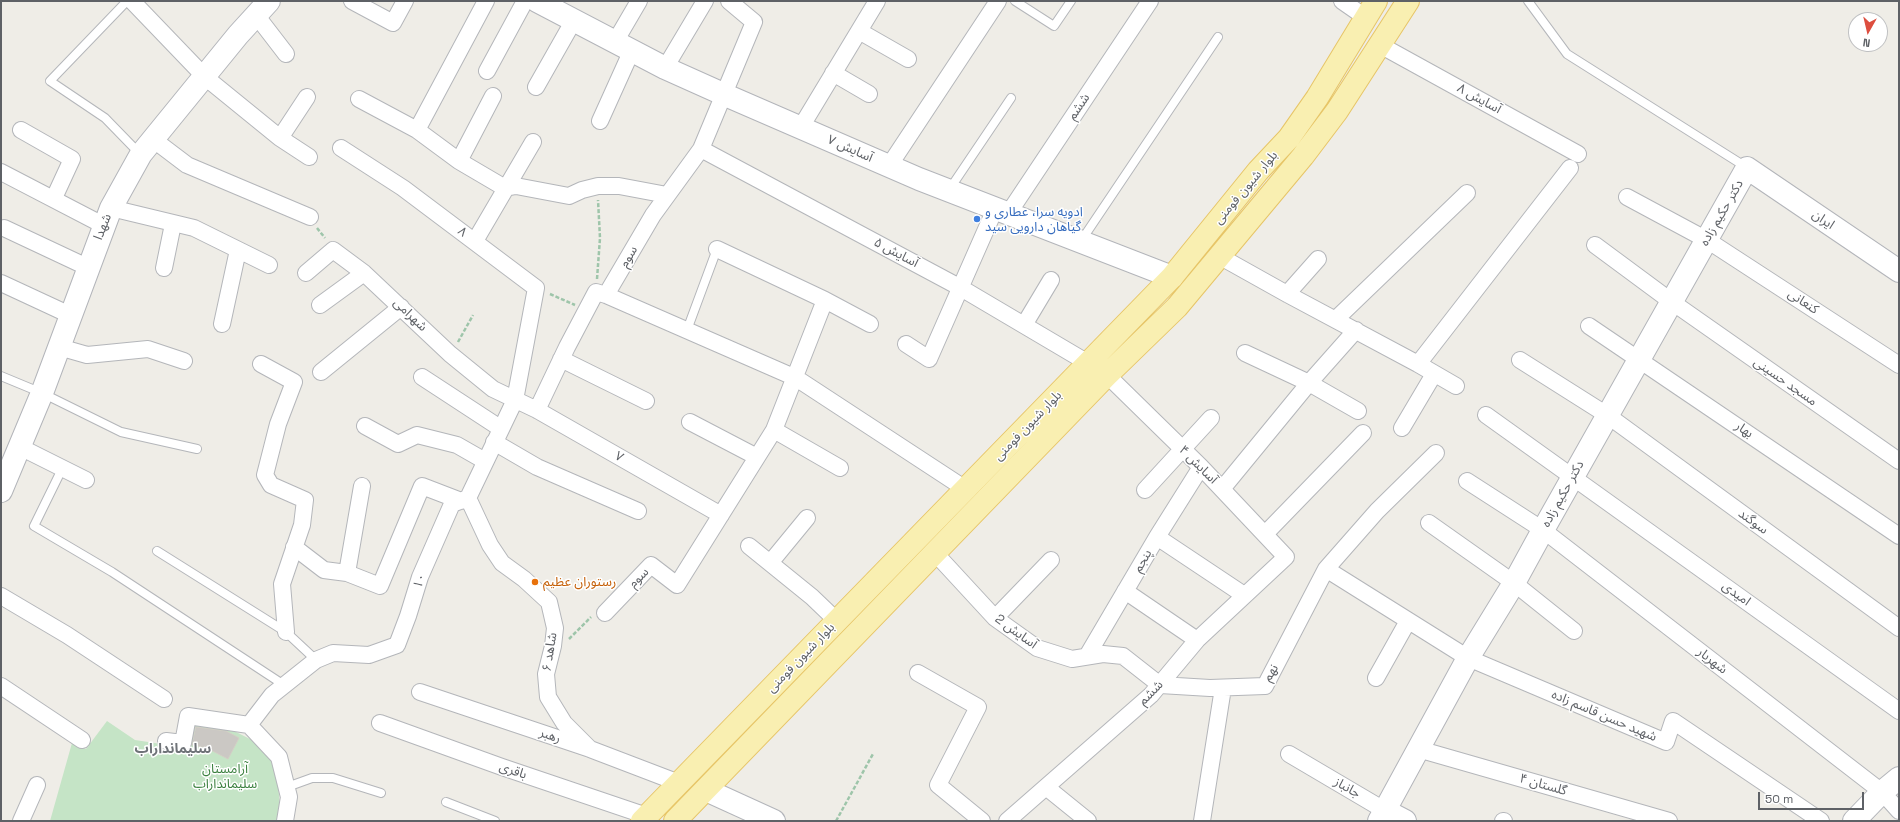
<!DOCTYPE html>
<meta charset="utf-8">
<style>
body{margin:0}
#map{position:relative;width:1900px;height:822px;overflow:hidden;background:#efede7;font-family:"Space Grotesk",sans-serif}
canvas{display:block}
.frame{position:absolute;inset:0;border:2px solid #5e6166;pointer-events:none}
.north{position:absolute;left:1848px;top:12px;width:40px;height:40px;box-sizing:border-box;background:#fff;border:1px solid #bfc0c2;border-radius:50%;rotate:188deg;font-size:11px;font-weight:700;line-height:16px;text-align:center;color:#5e6166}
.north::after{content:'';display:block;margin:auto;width:14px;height:18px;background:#dd4e3f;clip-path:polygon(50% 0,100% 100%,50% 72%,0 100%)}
.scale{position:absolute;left:1758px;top:792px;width:106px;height:18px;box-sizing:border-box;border:2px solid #5e6166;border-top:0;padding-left:5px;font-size:12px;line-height:14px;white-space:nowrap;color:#5e6166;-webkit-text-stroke:3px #fff;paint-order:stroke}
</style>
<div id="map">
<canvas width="1900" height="822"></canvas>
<div class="frame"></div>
<div class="north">N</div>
<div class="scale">50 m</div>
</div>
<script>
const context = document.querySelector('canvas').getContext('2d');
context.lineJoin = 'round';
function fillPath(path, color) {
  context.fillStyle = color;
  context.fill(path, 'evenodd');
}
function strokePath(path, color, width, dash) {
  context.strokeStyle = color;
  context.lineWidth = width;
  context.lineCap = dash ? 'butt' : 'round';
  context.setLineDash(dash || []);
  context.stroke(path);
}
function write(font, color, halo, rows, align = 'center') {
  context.font = font + ' "Space Grotesk","Noto Sans Arabic",sans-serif';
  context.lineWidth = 3;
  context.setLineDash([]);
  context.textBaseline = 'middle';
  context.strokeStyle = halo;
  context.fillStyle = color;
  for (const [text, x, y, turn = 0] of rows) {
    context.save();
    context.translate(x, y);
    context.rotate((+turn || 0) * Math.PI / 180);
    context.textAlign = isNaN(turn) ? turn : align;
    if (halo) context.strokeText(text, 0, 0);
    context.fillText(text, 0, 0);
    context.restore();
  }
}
fillPath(new Path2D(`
 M107,721l28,19 53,8 4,-26 36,6 38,19c9,25 17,46 12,74h-228l22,-78 14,6z`), '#c5e4c6');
const building = new Path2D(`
 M196,727l30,4 13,7 -11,21 -21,-11 -15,-3z`);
fillPath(building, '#cbc8c4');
strokePath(building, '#d3cfc5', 1);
const lane = new Path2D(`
 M127,1l-77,80 55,37 35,36
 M1015,1l39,25 17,-25
 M1528,1l39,53 179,113
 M949,190l62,-92
 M1081,241l137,-204
 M687,330l30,-81
 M1,376l41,17 79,39 76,17
 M62,469l-28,57 78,46 172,113
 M157,551l129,81 30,28
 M287,787l25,-9h21l48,15
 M446,802l49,19`);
const street = new Path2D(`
 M132,1l73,76 75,61 29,19
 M352,1l41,22 12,-22
 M1342,1l23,16
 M256,15l30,39
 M859,31l49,28
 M615,42l24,-41
 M1380,45l198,109
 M665,68l40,-67
 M487,71l38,-70
 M833,73l36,21
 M536,87l38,-67
 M359,99l58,31 42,31 46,27 11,-2 53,10 13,-6 16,-4h21l48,9
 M600,121l32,-71
 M801,127l76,-126
 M21,130l51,29 -18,39
 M417,130l69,-129
 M280,138l27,-41
 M154,140l33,25 123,52
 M701,149l260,139 127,75
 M459,161l34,-65
 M889,166l109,-165
 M1,172l102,53
 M1627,197l80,43 192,125
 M111,208l83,20 75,37
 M1008,214l142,-213
 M4,228l83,39
 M475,241l58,-99
 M1595,245l77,57 227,159
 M717,249l108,51 45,24
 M1219,256l68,38 131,70 38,22
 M164,268l9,-44
 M306,273l27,-23 31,23 86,81 43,35 44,21 184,105
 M1,283l69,32
 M1287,294l31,-35
 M606,295l190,83 171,112
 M320,305l44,-32
 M1336,319l131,-126
 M222,324l16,-74
 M1024,325l27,-45
 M1589,326l310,210
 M906,344l23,15 66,-150
 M59,347l28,8 61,-6 36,12
 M1245,353l64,30 49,28
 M561,359l85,42
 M1520,360l87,55 292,213
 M261,364l33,18 -16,42 -13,51 6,10 34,15 -3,25 -20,59 4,48
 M1418,364l152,-196
 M321,372l80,-65
 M422,377l78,51
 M537,410l30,-63 29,-55 10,3 47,-80 48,-66 53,-127 -25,-21
 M1486,415l413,296
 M690,422l67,35
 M365,426l33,18 19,-9 40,10 28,16
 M1402,428l32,-54
 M774,430l66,38
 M494,442l43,25 101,44
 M20,447l66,33
 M1467,481l76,49 339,262 17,19
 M1222,489l87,-106 47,-53
 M1145,490l66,-72
 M468,498l22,47 12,18 22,16 25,23 6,26 -2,18 -7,28 2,23 16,26 26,26
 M1429,523l85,60 60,48
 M1265,534l98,-101
 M1157,537l87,58
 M749,546l63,51 25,24
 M294,547l30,23 23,3 33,13 42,-100 39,15
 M935,553l60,65 42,30 35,11 31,-5 20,2 37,29 50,3 55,-2 61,-117 51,-58 59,-58
 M770,563l37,-45
 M1326,569l142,89 198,84 7,-21 148,100
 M347,573l15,-87
 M1125,591l72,49
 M1,596l66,39 97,64
 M605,613l46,-48 26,20 97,-155 51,-130
 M995,618l56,-58
 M1087,656l70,-119 44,-70
 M918,673l60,34 -40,78 44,36
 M1376,678l32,-57
 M1,686l81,54
 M420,692l170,57 89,34
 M380,723l122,44 145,49
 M166,741l17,2 5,-27 61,9
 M1418,749l251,72
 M1289,754l95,56
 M1046,787l42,34
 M21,821l16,-36
 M285,821l4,-24 -10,-40 -30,-32 23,-30 44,-35 17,-7 36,2 28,-10 11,-29 12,-39 32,-73 16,-6 47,-98 21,-112 -133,-100 -62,-40
 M1007,821l144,-126 46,-55 89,-83 -85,-90 -94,-92
 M1202,821l21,-133
 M1503,821h1`);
const secondary = new Path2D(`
 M537,1l128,67 58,26 196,85 253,98
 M1,491l41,-98 69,-185 30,-54 97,-119 31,-34
 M706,790l68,31
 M1384,810l21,11
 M1379,821l89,-163 46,-75 29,-53 204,-362 152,103
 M1854,821l28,-29 17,-14`);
const primary = new Path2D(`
 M642,821l530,-544 86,-106 31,-33 28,-40 59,-97
 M675,821l432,-446 70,-68 126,-151 34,-45 71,-110`);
strokePath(lane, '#b4b6ba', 10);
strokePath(street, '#b4b6ba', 18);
strokePath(secondary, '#b3b5ba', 24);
strokePath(primary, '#e7c567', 24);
strokePath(new Path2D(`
 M317,228l8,10
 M597,279l3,-41 -2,-38
 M550,294l25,11
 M458,342l15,-27
 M569,639l22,-22
 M836,821l37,-67`), '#9ec5aa', 2.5, [4, 2]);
strokePath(lane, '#fff', 8);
strokePath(street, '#fff', 16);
strokePath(secondary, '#fff', 22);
strokePath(primary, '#f9efb1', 22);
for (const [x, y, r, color] of [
 [977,219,4,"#3f7fe0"],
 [535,582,4,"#e8710a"]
]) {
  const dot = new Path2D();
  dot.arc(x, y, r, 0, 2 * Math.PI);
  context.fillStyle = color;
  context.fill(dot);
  strokePath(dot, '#fff', 1.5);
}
write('13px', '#5e6166', '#fff', [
 ["آسایش ۸",1479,99,29],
 ["ششم",1079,107,-56],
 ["آسایش ۷",850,149,24],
 ["بلوار شیون فومنی",1246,188,-50],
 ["دکتر حکیم زاده",1722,213,-60],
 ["ایران",1823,220,34],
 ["شهدا",103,227,-68],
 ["۸",462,232,36],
 ["آسایش ۵",896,253,28],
 ["سوم",629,257,-60],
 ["کنعانی",1803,302,33],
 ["شهرامی",410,315,44],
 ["مسجد حسینی",1785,382,35],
 ["بلوار شیون فومنی",1028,426,-46],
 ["بهار",1744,430,34],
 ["۷",619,457,30],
 ["آسایش ۴",1198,465,45],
 ["دکتر حکیم زاده",1563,494,-61],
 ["سوگند",1753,522,36],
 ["پنجم",1143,561,-60],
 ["سوم",639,578,-46],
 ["۱۰",420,581,-70],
 ["امیدی",1736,594,36],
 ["آسایش 2",1016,632,36],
 ["شاهد ۶",550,652,-81],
 ["بلوار شیون فومنی",801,658,-46],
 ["شهریار",1712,661,38],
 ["نهم",1271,673,-58],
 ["ششم",1151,693,-46],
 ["شهید حسن قاسم زاده",1604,716,23],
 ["رهبر",550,736,19],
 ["باقری",513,771,19],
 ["گلستان ۴",1543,785,16],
 ["جانباز",1347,788,30]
]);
write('13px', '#366cbe', '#fff', [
 ["ادویه سرا، عطاری و",985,212],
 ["گیاهان دارویی سید",985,227]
], 'left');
write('13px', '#c56008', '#fff', [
 ["رستوران عظیم",543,582]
], 'left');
write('13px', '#3b803f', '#fff', [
 ["آرامستان",225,769],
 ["سلیمانداراب",225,784]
]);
write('bold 14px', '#6f7378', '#fff', [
 ["سلیمانداراب",173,749]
]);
</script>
